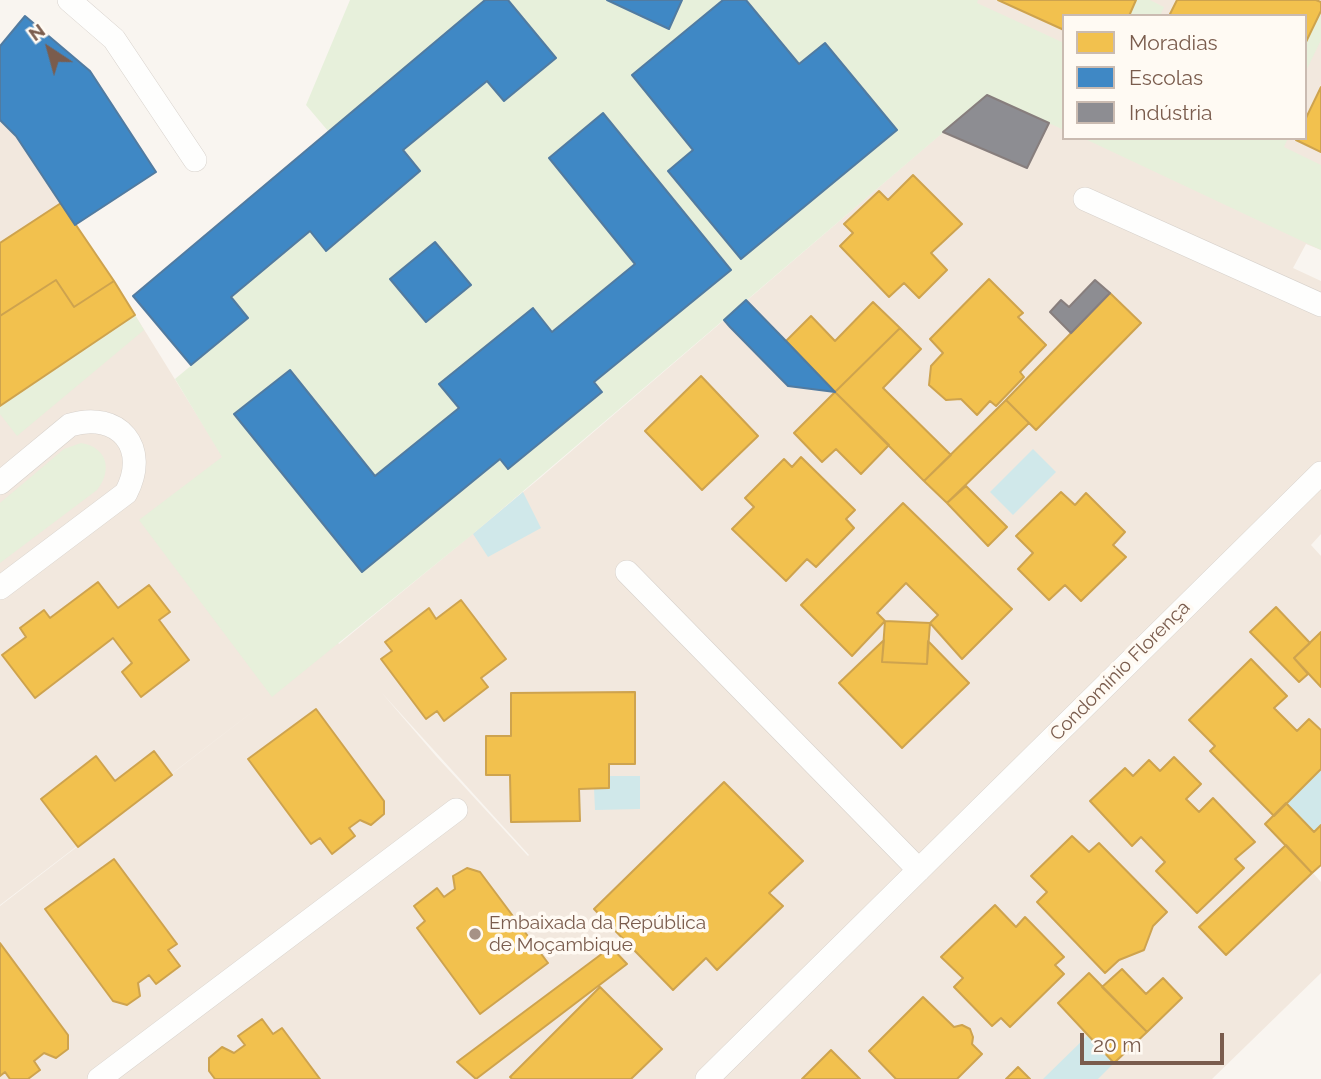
<!DOCTYPE html>
<meta charset="utf-8">
<style>
body{margin:0}
#map{position:relative;width:1321px;height:1079px;overflow:hidden;background:#f9f5f0;font-family:Raleway,sans-serif}
canvas{display:block}
.legend{position:absolute;left:1062px;top:14px;width:245px;height:126px;box-sizing:border-box;background:#fffaf3;border:2px solid #cabbb1;margin:0;padding:9px 12px;list-style:none;font-size:21px;color:#7a5c4d}
.legend li{display:flex;align-items:center;gap:14px;height:35px}
.legend b{width:35px;border:2px solid #cabbb1}
.north{position:absolute;left:14px;top:14px;width:70px;height:70px;-webkit-text-stroke:5px #fffaf3;paint-order:stroke;rotate:324deg;font-size:19px;font-weight:700;line-height:28px;text-align:center;color:#7a5c4d}
.north::after{content:'';display:block;margin:auto;width:24px;height:32px;background:#7a5c4d;clip-path:polygon(50% 0,100% 100%,50% 72%,0 100%)}
.scale{position:absolute;left:1080px;top:1033px;width:144px;height:32px;box-sizing:border-box;border:4px solid #7a5c4d;border-top:0;padding-left:9px;font-size:21px;line-height:24px;white-space:nowrap;color:#7a5c4d;-webkit-text-stroke:5px #fffaf3;paint-order:stroke}
</style>
<div id="map">
<canvas width="1321" height="1079"></canvas>
<ul class="legend">
<li><b style="height:19px;background:#f2c14e"></b>Moradias</li>
<li><b style="height:19px;background:#3f88c5"></b>Escolas</li>
<li><b style="height:19px;background:#8d8d92"></b>Indústria</li>
</ul>
<div class="north">N</div>
<div class="scale">20 m</div>
</div>
<script>
const context = document.querySelector('canvas').getContext('2d');
context.lineJoin = 'round';
function fillPath(path, color) {
  context.fillStyle = color;
  context.fill(path, 'evenodd');
}
function strokePath(path, color, width, dash) {
  context.strokeStyle = color;
  context.lineWidth = width;
  context.lineCap = dash ? 'butt' : 'round';
  context.setLineDash(dash || []);
  context.stroke(path);
}
function write(font, color, halo, rows, align = 'center') {
  context.font = font + ' Raleway,sans-serif';
  context.lineWidth = 7;
  context.setLineDash([]);
  context.textBaseline = 'middle';
  context.strokeStyle = halo;
  context.fillStyle = color;
  for (const [text, x, y, turn = 0] of rows) {
    context.save();
    context.translate(x, y);
    context.rotate((+turn || 0) * Math.PI / 180);
    context.textAlign = isNaN(turn) ? turn : align;
    if (halo) context.strokeText(text, 0, 0);
    context.fillText(text, 0, 0);
    context.restore();
  }
}
fillPath(new Path2D(`
 M776,0h545v250l-15,-6 -13,24 28,13v253l-10,11 10,11v309l-8,8 8,9v91l-109,106h-1212v-173l264,-203 -264,202v-785l16,16 98,145 225,363 201,-166 403,-346zM1064,16h241v122h-241zM382,693l147,162 -1,1 -92,-100z`), '#f2e8de');
fillPath(new Path2D(`
 M350,0h135l-157,131 -22,-26z
 M508,0h99l62,29 13,-29h296l-1,3 87,40v87l-77,-35 -514,439 -201,163 -133,-177 83,-63 -47,-78 73,-61 -17,-21 79,-66 16,19 94,-79 -17,-21 84,-69 18,20 51,-43z
 M1136,0h14l14,7 -4,9h-31z
 M1321,11v29l-16,33v-29z
 M1083,138h205l-4,9 37,18v85z
 M135,315l9,15 -127,106 -17,-22v-8z
 M81,443c26,4 32,27 16,47l-97,73v-60l64,-54z`), '#e7f0db');
fillPath(new Path2D(`
 M1033,449l23,23 -43,43 -23,-23z
 M523,492l18,36 -53,29 -15,-23z
 M1321,769v56l-7,7 -28,-29z
 M609,776h31v33l-45,1 -1,-22h15z
 M1088,1035l26,28 -16,16h-55z`), '#d0e8ea');
const homes = new Path2D(`
 M998,0h138l-7,16h-65v14z
 M1177,0h139l5,2v9l-16,33v-28h-136z
 M1321,87v65l-25,-12 9,-2v-18z
 M913,175l49,49 -31,29 16,17 -28,28 -15,-15 -15,14 -49,-51 13,-13 -9,-9 35,-33 9,9z
 M61,203l53,78 -40,26 -18,-27 -56,36v-73z
 M989,279l34,34 -5,4 28,28 -26,27 4,5 -28,29 -6,-5 -13,14 -16,-16 -15,1 -17,-15 2,-19 12,-13 -13,-14z
 M56,280l18,27 40,-26 21,34 -135,91v-90z
 M1110,293l31,30 -105,107 -30,-30z
 M873,302l27,26 -65,64 -49,-51 25,-25 24,25z
 M900,328l21,21 -38,39 68,67 -27,26 -89,-89z
 M701,376l57,60 -56,54 -57,-59z
 M835,392l54,53 -28,29 -25,-25 -14,13 -28,-29z
 M1006,400l23,23 -82,80 -23,-22z
 M801,457l54,53 -9,9 8,9 -38,39 -9,-8 -21,22 -54,-52 22,-22 -9,-9 39,-39 8,8z
 M966,486l41,41 -19,19 -41,-43z
 M1061,492l14,13 11,-12 39,39 -12,13 13,12 -45,44 -16,-16 -16,15 -31,-31 15,-16 -17,-17z
 M903,503l109,106 -50,50 -32,-36 8,-8 -32,-32 -29,30 8,8 -33,35 -51,-51z
 M98,582l20,26 31,-23 21,27 -11,8 30,40 -48,37 -19,-25 10,-9 -19,-25 -78,60 -33,-43 24,-18 -6,-9 24,-18 6,8z
 M461,600l45,59 -25,19 7,9 -44,34 -7,-10 -11,8 -45,-60 11,-8 -7,-9 44,-34 7,11z
 M1276,607l34,36 -16,15 14,16 -9,8 -49,-50z
 M885,621l45,2 -3,41 -45,-2z
 M1321,632v55l-27,-29z
 M884,640l-2,22 45,2 1,-23 41,42 -67,65 -63,-65z
 M1251,659l36,37 -13,12 23,23 12,-12 12,11v39l-47,47 -64,-65 5,-5 -26,-26z
 M635,692v72h-26v24l-30,1 1,32 -69,1 -1,-47h-24v-39h25v-43z
 M316,709l68,92v13l-13,11 -11,-5 -11,8 6,8 -23,18 -12,-16 -9,6 -63,-85z
 M154,751l18,24 -94,72 -37,-48 55,-43 19,25z
 M1174,757l27,27 -15,15 13,13 14,-14 42,44 -20,17 9,9 -47,45 -41,-42 9,-9 -24,-25 -9,9 -42,-45 35,-33 8,8 16,-16 11,11z
 M724,782l79,79 -34,32 14,13 -66,64 -11,-12 -33,32 -79,-81z
 M1286,803l28,29 7,-7v40l-9,8 -47,-49z
 M1072,836l17,16 10,-9 68,69 -14,14 -9,24 -25,10 -14,13 -68,-71 10,-10 -16,-16z
 M1286,845l26,28 -86,82 -27,-28z
 M114,859l63,85 -9,6 12,16 -24,18 -7,-9 -11,8 2,13 -13,9 -14,-4 -68,-92z
 M467,868l13,4 68,91 -68,51 -63,-86 8,-7 -11,-15 23,-18 7,9 11,-8 -2,-13z
 M995,905l21,22 9,-10 39,40 -9,8 9,9 -54,53 -9,-9 -9,8 -38,-39 9,-9 -22,-21z
 M0,943l68,92v14l-12,9 -12,-5 -10,8 6,9 -12,9h-18l-5,-7 -5,4z
 M611,947l16,17 -151,115 -19,-17z
 M1122,969l24,25 17,-16 19,20 -35,34 -45,-45z
 M1089,973l58,59 -33,31 -56,-60z
 M600,987l62,62 -31,30h-119l-2,-2z
 M923,997l31,30 8,-2 8,4 3,8 -1,7 10,10 -25,25h-61l-27,-28z
 M262,1019l11,15 9,-6 38,51h-105l-6,-8v-13l13,-11 12,6 11,-8 -7,-9z
 M831,1050l29,29h-58z
 M1018,1067l12,12h-24z`);
fillPath(homes, '#f2c14e');
strokePath(homes, '#cea34e', 2);
const schools = new Path2D(`
 M485,0h23l48,58 -52,43 -17,-20 -84,69 17,21 -94,80 -16,-20 -79,66 17,21 -57,47 -58,-69z
 M607,0h75l-13,29z
 M723,0h23l53,64 26,-21 72,87 -156,129 -73,-88 25,-21 -61,-75z
 M25,16l65,55 66,101 -81,53 -59,-89 -16,-16v-74z
 M603,113l128,157 -137,112 8,10 -94,77 -8,-10 -138,113 -128,-158 56,-44 85,106 84,-68 -20,-24 94,-76 19,24 83,-68 -86,-106z
 M435,242l36,43 -45,37 -36,-43z
 M746,300l40,41 49,51 -47,-6 -58,-59 -6,-7z`);
fillPath(schools, '#3f88c5');
strokePath(schools, '#517ba1', 2);
const industry = new Path2D(`
 M987,95l62,28 -22,45 -84,-36z
 M1095,280l15,13 -39,40 -21,-21 11,-12 8,7z`);
fillPath(industry, '#8d8d92');
strokePath(industry, '#877e7d', 2);
const lane = new Path2D(`
 M69,0l45,39 81,121
 M1085,199l236,106
 M0,483l70,-58c49,-15 80,23 56,68l-126,95
 M627,572l292,298
 M99,1079l357,-269
 M707,1079l614,-606`);
strokePath(lane, '#d7d1cb', 24);
strokePath(lane, '#fefefd', 23);
for (const [x, y, r, color] of [
 [475,934,7,"#a69286"]
]) {
  const dot = new Path2D();
  dot.arc(x, y, r, 0, 2 * Math.PI);
  context.fillStyle = color;
  context.fill(dot);
  strokePath(dot, '#fffaf3', 2.5);
}
write('19px', '#7a5c4d', '#fffaf3', [
 ["Condomínio Florença",1120,671,-45]
]);
write('19px', '#7a5c4d', '#fffaf3', [
 ["Embaixada da República",489,923],
 ["de Moçambique",489,945]
], 'left');
</script>
